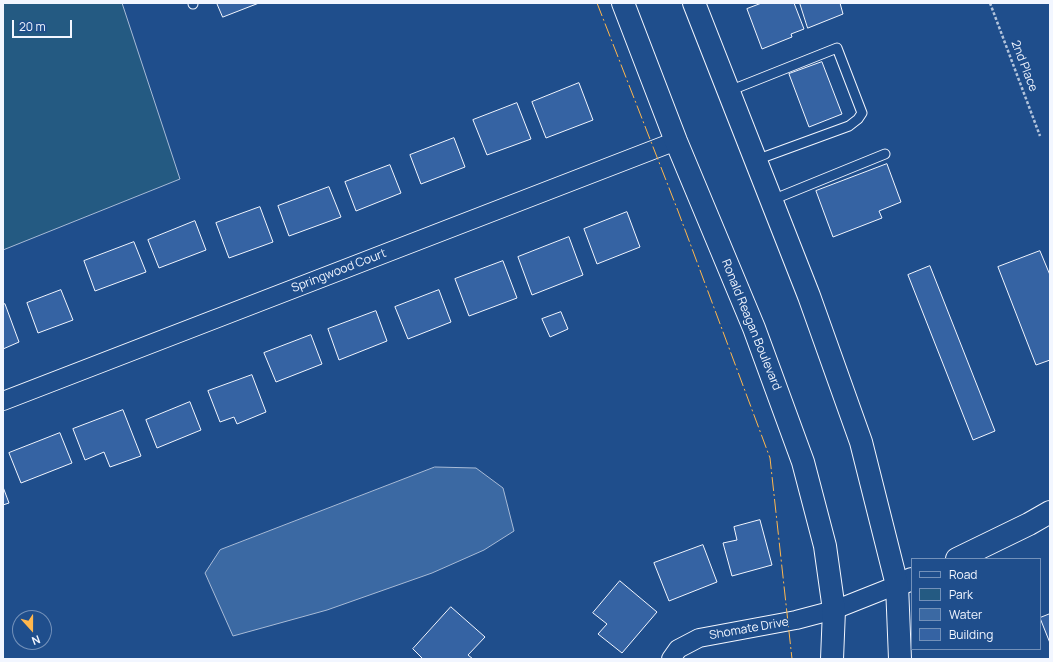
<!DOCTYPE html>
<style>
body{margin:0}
#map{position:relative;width:1053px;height:662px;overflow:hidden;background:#1f4e8c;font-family:Manrope,sans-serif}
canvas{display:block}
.frame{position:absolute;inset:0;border:4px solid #f2f6ff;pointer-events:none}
.legend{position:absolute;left:911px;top:558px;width:130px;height:92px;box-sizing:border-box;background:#1f4e8c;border:1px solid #7391ba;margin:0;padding:5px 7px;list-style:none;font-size:12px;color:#f2f6ff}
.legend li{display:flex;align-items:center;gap:8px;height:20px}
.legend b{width:20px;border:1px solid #7391ba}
.north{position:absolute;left:12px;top:610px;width:40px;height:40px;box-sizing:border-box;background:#1f4e8c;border:1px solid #7391ba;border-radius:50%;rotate:159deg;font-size:11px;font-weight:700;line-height:16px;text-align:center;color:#f2f6ff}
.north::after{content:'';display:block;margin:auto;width:14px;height:18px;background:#ffb74d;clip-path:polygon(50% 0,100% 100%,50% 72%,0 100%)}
.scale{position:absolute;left:12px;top:20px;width:60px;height:18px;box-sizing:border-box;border:2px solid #f2f6ff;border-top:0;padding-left:5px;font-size:12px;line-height:14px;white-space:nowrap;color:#f2f6ff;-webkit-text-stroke:3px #1f4e8c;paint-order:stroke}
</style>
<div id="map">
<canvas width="1053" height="662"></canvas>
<div class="frame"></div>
<ul class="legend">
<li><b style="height:5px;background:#1f4e8c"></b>Road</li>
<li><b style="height:11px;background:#245a82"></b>Park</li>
<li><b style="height:11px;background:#3b69a3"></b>Water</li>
<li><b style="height:11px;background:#3563a3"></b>Building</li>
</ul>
<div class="north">N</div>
<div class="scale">20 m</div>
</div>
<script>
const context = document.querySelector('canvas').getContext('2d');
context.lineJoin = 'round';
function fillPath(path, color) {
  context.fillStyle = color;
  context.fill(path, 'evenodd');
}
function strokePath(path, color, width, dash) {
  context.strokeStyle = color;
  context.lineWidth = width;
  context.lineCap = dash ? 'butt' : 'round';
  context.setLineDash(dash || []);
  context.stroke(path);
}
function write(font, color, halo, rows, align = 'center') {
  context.font = font + ' Manrope,sans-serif';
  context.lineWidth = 3;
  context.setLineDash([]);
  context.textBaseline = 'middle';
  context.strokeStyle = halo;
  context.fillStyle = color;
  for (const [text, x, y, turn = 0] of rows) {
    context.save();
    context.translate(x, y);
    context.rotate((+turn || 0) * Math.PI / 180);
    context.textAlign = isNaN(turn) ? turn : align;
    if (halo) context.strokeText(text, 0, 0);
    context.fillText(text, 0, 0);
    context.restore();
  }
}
const green = new Path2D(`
 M3,3h119l58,176 -177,71z`);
fillPath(green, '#245a82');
strokePath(green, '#a8bbd7', 1);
const water = new Path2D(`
 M435,467l41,1 27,20 11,43 -30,19 -52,23 -105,37 -94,26 -28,-63 15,-23z`);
fillPath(water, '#3b69a3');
strokePath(water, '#a8bbd7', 1);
const building = new Path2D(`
 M217,3h42l-36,14z
 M762,3h32l10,26 -13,5 1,3 -30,12 -15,-40z
 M800,3h40l3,11 -35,14z
 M822,62l20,52 -33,13 -20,-53z
 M579,83l14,37 -47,18 -14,-36z
 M517,103l14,36 -44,16 -14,-35z
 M454,138l11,29 -44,17 -11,-29z
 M887,164l14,38 -22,9 3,7 -49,19 -17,-46z
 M390,165l11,28 -45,18 -11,-29z
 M329,187l12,30 -52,19 -11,-30z
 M260,207l13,35 -44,16 -13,-35z
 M627,212l13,35 -43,17 -13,-35z
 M195,221l11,29 -47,18 -11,-28z
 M569,237l14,38 -51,20 -14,-38z
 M134,242l12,30 -51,19 -11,-30z
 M1040,251l10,24v85l-14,5 -38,-98z
 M503,261l14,37 -48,18 -14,-37z
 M930,266l65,165 -22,9 -65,-165z
 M61,290l12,30 -35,13 -11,-30z
 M439,290l12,32 -43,17 -13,-32z
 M5,304l14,38 -16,7v-44z
 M376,311l11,30 -48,19 -11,-31z
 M561,312l7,17 -18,8 -8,-18z
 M311,335l11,29 -46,18 -12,-29z
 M252,375l14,37 -29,12 -3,-7 -14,5 -12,-31z
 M190,402l11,28 -44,18 -11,-28z
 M123,410l18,46 -31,11 -6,-15 -19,8 -12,-31z
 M60,433l12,30 -51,20 -12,-30z
 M3,487l6,16 -6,2z
 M760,520l12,45 -40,11 -9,-33 14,-3 -3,-13z
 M703,545l14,37 -48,19 -15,-38z
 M620,581l37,31 -35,41 -24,-19 9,-10 -14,-11z
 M451,607l34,30 -17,18 5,4h-50l-10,-10z
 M1050,614v29l-10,-25z`);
fillPath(building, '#3563a3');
strokePath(building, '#f2f6ff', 1);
const service = new Path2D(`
 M193,3v1
 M729,91l108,-43 25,65 -4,6 -9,7 -93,34
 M772,200l113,-46`);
const minor = new Path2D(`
 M3,401l673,-260
 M671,659l7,-10 21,-11 97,-18 38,-10 63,-25`);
const tertiary = new Path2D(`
 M957,559l72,-35 21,-12
 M897,585l15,-6`);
const secondary = new Path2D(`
 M623,3l53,138 78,187 49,134 22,84 9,64 -2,49
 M694,3l115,293 52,146 36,143 3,74`);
strokePath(service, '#f2f6ff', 11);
strokePath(minor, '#f2f6ff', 20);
strokePath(tertiary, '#f2f6ff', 24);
strokePath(secondary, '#f2f6ff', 24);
strokePath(new Path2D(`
 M990,3l50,133`), '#b3c4dc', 2.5, [3, 2]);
strokePath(service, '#1f4e8c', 9);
strokePath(minor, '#1f4e8c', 18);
strokePath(tertiary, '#1f4e8c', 22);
strokePath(secondary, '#1f4e8c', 22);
strokePath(new Path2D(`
 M597,3l81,208 92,247 22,201`), '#ffb74d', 1, [14, 3, 2, 3]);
write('12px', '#f2f6ff', '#1f4e8c', [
 ["2nd Place",1024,66,69],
 ["Springwood Court",339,271,-21],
 ["Ronald Reagan Boulevard",751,325,68],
 ["Shomate Drive",749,629,-10]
]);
</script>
